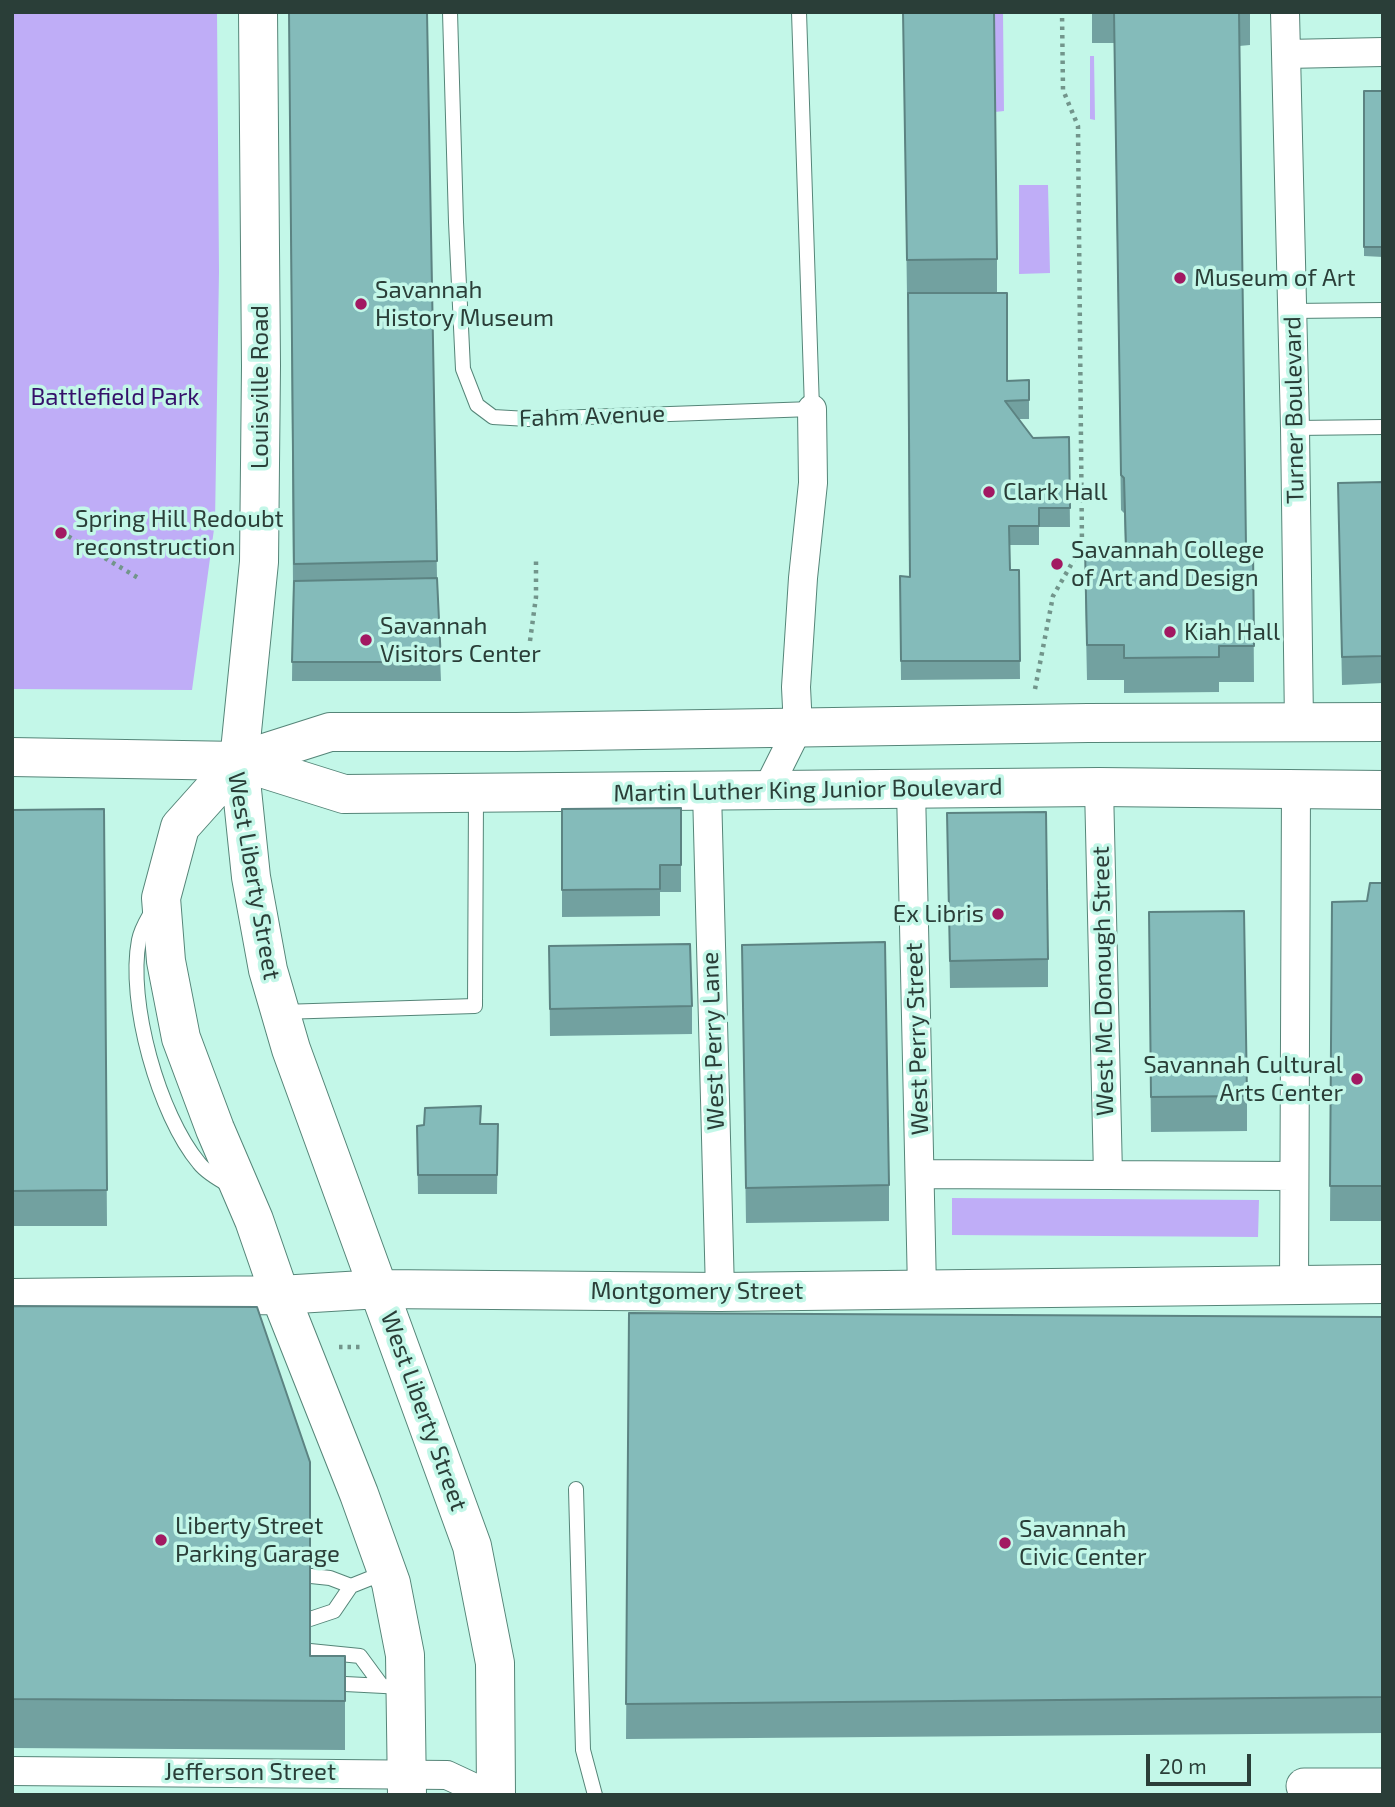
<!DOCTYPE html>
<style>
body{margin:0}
#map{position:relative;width:1395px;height:1807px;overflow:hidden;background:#c3f7e8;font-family:"Exo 2",sans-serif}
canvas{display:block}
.frame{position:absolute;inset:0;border:14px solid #2a3e38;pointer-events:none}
.scale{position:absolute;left:1146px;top:1754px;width:105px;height:32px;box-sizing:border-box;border:4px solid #2a3e38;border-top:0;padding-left:9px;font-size:21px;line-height:24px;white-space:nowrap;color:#2a3e38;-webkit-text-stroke:5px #c3f7e8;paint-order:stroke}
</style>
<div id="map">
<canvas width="1395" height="1807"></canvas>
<div class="frame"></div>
<div class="scale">20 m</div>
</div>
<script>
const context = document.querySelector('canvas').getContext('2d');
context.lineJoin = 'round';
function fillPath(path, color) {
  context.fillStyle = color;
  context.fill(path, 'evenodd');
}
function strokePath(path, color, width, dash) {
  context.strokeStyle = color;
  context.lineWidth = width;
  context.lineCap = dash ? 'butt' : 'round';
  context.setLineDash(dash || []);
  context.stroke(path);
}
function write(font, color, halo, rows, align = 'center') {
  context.font = font + ' "Exo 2",sans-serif';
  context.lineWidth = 7;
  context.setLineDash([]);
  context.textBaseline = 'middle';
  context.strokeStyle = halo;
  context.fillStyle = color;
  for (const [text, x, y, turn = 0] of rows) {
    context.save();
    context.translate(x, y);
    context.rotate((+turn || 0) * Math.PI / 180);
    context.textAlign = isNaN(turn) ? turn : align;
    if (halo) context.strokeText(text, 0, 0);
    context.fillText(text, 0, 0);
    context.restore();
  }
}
fillPath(new Path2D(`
 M12,12h205l2,260 -4,250 -23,168 -180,-1z
 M994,12h9l1,99 -9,1z
 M1090,56h4l1,64 -5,-1z
 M1019,185h29l2,88 -31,1z
 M952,1198l307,2 -1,37 -306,-2z`), '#bfadf7');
const service = new Path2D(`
 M450,12l6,210 7,147 14,36 16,12 35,2 284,-10 -13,-397
 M1292,311l91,-1
 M1295,428l88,-1
 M152,911c-5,9 -11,18 -13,29 -12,62 20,175 60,223 7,9 19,16 30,22
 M281,1012l194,-6 1,-210
 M576,1489l7,261 12,45
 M311,1576l19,2 21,8 35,-14
 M310,1619l24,-8 17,-25
 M310,1651l50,5 22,30
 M326,1683l77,4`);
const minor = new Path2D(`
 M1285,12l10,416 4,295
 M1286,54l97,-2
 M1099,787l9,388
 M911,789l11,500
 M707,791l13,501
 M766,792l32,-64 -2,-41 7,-109 10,-95 -1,-74
 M921,1174l372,2
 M1294,1286l2,-497
 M12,1771l435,4 30,14 4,6`);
const tertiary = new Path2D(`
 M1304,1786h79`);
const secondary = new Path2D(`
 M258,12l3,354 -2,196 -20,199 12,116 17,93 23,79 181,497 23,117 1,132
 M239,761l-59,66 -19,71 5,63 15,77 34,91 39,91 26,75 79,199 32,89 14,72 2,140
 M12,1298l268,-3 100,-6 340,3 663,-8`);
const primary = new Path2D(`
 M12,757l227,4 105,33 755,-7 284,3
 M239,761l91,-29h186l572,-9 295,-1`);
strokePath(service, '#558578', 16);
strokePath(minor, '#558578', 30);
strokePath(tertiary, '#558578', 37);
strokePath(secondary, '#558578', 40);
strokePath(primary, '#558578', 40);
strokePath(new Path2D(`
 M61,532l79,47
 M530,641l6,-44v-37
 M1035,689l18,-93 29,-50 -4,-420 -15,-36 -1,-78
 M339,1347h23`), '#72958b', 4.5, [3.5, 5]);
strokePath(service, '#fff', 14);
strokePath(minor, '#fff', 28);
strokePath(tertiary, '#fff', 35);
strokePath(secondary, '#fff', 38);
strokePath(primary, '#fff', 38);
fillPath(new Path2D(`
 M289,12h138l10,566 4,103h-149l1,-94z
 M903,12l94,247v34l10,88 22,-1v39h-10l14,19 36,-1 1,90h-31v18h-30l1,25h9l1,109 -119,1 -1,-104 9,1 -1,-282h-1z
 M1092,12h158v33l-11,1 7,501h7l1,135h-35v10l-95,1v-13h-37l-2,-97 40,-36 -1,-34 -3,-3 -7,-467h-22z
 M1364,91h19v166l-19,-1z
 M1383,482v201l-41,2 -4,-202z
 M681,808v84h-21v24l-98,1v-108z
 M104,809l3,417h-95v-416z
 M947,813l101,146v28l-98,1z
 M1383,883v338h-53l2,-319 35,-1z
 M742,945l147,240v36l-143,2z
 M549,946l143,60v28l-142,2z
 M1149,947l98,149v35l-96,1z
 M481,1124h17l-1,70h-79l-1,-68z
 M12,1306l298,350h35v94l-333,-2z
 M629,1313l754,4v416l-757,6z`), '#72a1a0');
const building = new Path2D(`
 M289,12h138l10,549 -143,3z
 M903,12h91l3,247 -90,1z
 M1114,12h125l7,535h7l1,99h-35v11l-95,1v-13h-37l-2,-97 41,-1 -2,-69 -3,-3z
 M1364,91h19v156h-19z
 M908,293h99v88l22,-1v20l-24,1 28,37 36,-1 1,71h-31v18h-30l1,44h9l1,91h-119l-1,-85 10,1z
 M1383,482v174l-41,1 -4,-174z
 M437,578l4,84h-149l2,-81z
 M681,808v57h-21v24l-98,1v-81z
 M104,809l3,381 -95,1v-381z
 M1046,812l2,147 -98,2 -3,-148z
 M1370,883h13v303h-53l2,-284 35,-1z
 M1244,911l3,185 -96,1 -2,-185z
 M885,942l4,243 -143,3 -4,-243z
 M690,944l2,62 -142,3 -1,-63z
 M481,1106l-1,18h18l-1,51h-79l-1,-49 7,-1 1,-17z
 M12,1306l245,1 53,155v194h35v45l-333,-2z
 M629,1313l754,4v380l-757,7z`);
fillPath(building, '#84bbba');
strokePath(building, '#5c8382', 2);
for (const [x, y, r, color] of [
 [1180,278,7,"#a21962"],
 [361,304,7,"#a21962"],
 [989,492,7,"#a21962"],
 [61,533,7,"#a21962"],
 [1057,564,7,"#a21962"],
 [1170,632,7,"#a21962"],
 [366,640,7,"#a21962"],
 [998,914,7,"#a21962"],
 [1357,1079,7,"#a21962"],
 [161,1540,7,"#a21962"],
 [1005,1543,7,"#a21962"]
]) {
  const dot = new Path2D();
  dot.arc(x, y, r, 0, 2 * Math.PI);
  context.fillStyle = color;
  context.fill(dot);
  strokePath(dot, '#c3f7e8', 2.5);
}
write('24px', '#2a3e38', '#c3f7e8', [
 ["Museum of Art",1194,278],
 ["Savannah",375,290],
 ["History Museum",375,318],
 ["Clark Hall",1003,492],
 ["Spring Hill Redoubt",75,519],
 ["reconstruction",75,547],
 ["Savannah College",1071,550],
 ["of Art and Design",1071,578],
 ["Savannah",380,626],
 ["Visitors Center",380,654],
 ["Kiah Hall",1184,632],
 ["Ex Libris",984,914,"right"],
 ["Savannah Cultural",1343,1065,"right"],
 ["Arts Center",1343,1093,"right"],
 ["Liberty Street",175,1526],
 ["Parking Garage",175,1554],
 ["Savannah",1019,1529],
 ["Civic Center",1019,1557]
], 'left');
write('24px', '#2a3e38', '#c3f7e8', [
 ["Louisville Road",260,387,-90],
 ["Turner Boulevard",1294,410,-91],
 ["Fahm Avenue",592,416,-2],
 ["Martin Luther King Junior Boulevard",808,790,-1],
 ["West Liberty Street",254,876,80],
 ["West Mc Donough Street",1103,981,-91],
 ["West Perry Street",917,1039,-92],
 ["West Perry Lane",713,1041,-92],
 ["Montgomery Street",697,1291],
 ["West Liberty Street",424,1411,70],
 ["Jefferson Street",250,1772]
]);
write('24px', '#35106a', '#c3f7e8', [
 ["Battlefield Park",115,397]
]);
</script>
